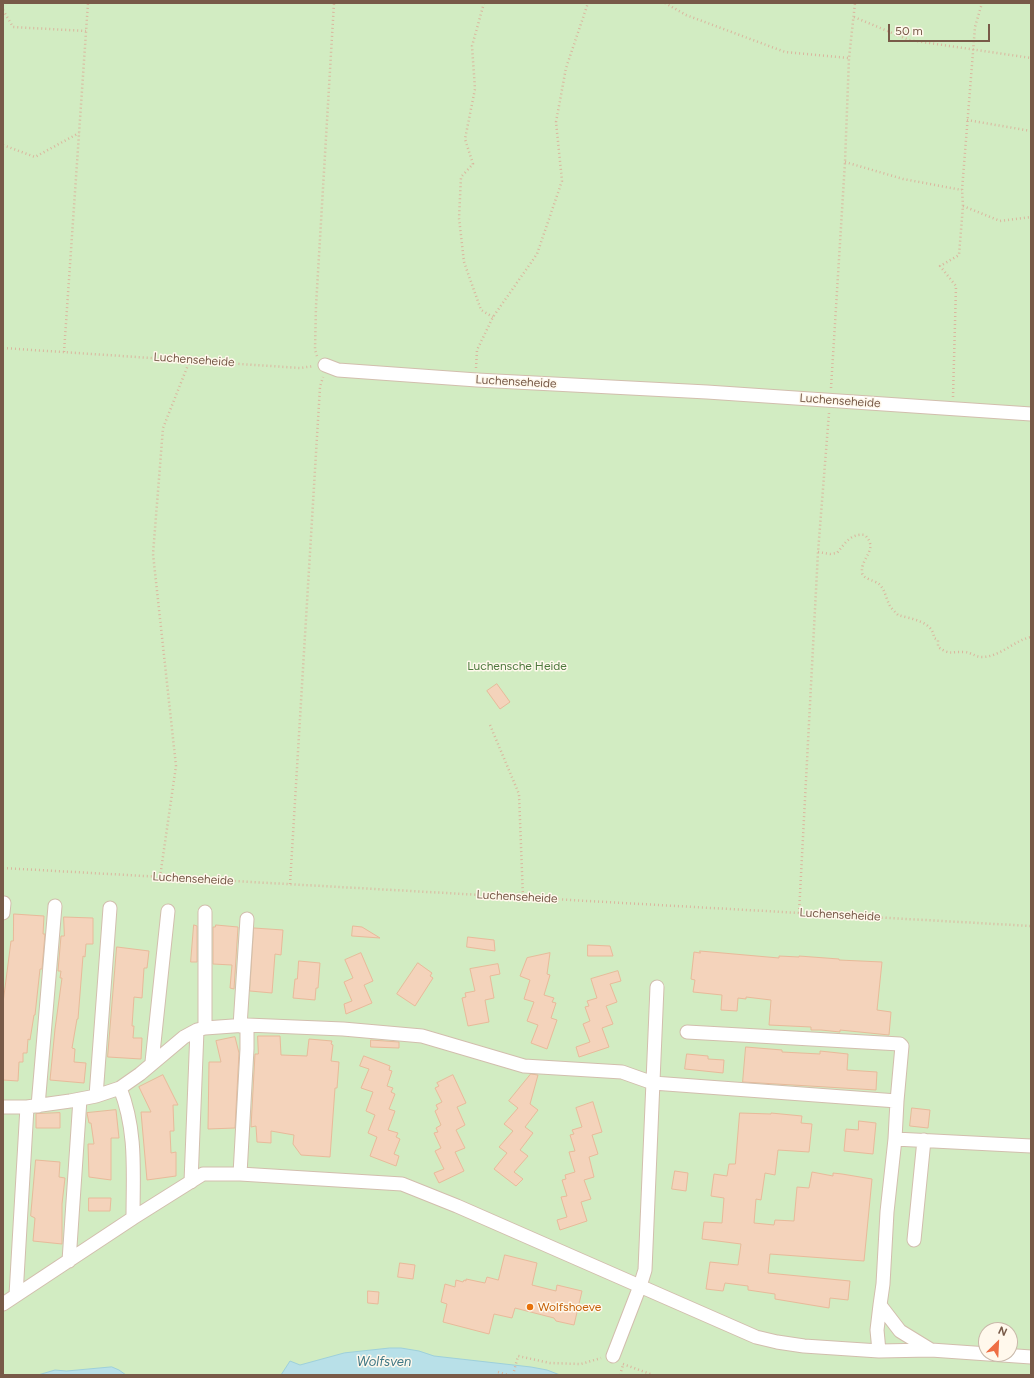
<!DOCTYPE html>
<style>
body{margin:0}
#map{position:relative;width:1034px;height:1378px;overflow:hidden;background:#fdf4e5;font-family:Figtree,sans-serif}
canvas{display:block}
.frame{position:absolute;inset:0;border:4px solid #785a48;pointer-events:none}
.north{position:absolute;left:978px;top:1322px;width:40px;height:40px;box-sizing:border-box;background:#fff8ec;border:1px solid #c9b9aa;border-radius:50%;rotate:24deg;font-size:11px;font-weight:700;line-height:16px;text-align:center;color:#785a48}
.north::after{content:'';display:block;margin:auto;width:14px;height:18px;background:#ee6e44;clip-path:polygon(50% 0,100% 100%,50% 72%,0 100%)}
.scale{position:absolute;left:888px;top:24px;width:102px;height:18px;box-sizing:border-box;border:2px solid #785a48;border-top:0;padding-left:5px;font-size:12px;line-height:14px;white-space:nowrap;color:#785a48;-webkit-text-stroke:3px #fff8ec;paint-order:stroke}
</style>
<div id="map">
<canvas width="1034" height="1378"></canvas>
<div class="frame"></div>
<div class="north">N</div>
<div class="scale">50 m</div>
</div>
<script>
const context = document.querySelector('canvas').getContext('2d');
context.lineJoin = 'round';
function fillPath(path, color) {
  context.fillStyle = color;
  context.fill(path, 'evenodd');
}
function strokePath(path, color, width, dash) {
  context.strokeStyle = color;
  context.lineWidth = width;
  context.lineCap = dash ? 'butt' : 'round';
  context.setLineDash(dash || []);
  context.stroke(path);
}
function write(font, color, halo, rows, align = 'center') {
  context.font = font + ' Figtree,sans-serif';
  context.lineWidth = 3;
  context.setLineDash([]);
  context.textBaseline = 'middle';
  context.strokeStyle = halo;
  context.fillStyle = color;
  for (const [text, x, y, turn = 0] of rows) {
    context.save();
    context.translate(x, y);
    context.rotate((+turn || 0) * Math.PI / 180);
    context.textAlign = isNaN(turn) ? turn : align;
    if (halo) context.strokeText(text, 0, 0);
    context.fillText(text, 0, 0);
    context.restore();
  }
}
fillPath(new Path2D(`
 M3,3h1028v1372h-1028zM986,1330h24v24h-24z`), '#d2ecc2');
const water = new Path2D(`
 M390,1348h11l18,3 15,5 97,11 16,3 13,5h-279l9,-14 10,4 44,-12z
 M112,1367l7,3 7,5h-88l17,-5 11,1z`);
fillPath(water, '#b8e0e8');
strokePath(water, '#9ed0db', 1);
const building = new Path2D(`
 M497,684l13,18 -10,7 -13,-18z
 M14,914l30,2 -1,18h2l-3,35h-2l-5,46h-1l-4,25 -2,-1 -1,14h-4v9h-4l-1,19 -15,-1v-77l8,-62h2z
 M64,917l29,1v26h-7l-1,13 -2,-1 -5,63h-1l-5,29 3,1 -1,13 12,1 -2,20 -34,-3 5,-51 7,-51h-2l1,-7h-3l3,-35h3z
 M194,925l3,1v36h-6z
 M216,925l22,2 -4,62 -4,-1 2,-23 -19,-1v-37h2z
 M353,926l9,1 18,11 -28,-2z
 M254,928l29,2 -2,25 -6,-1 -3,39 -22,-2z
 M468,937l26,3 1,11 -28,-4z
 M588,945l22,1 3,10h-25z
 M117,947l32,4 -2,17h-3l-2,30 -8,-1 -2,29h2l-1,12h9l-1,21 -33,-2z
 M700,951l79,7v-2l20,1v-1l40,3v1l43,2 -5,48 14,2 -2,23 -49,-5v2l-19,-2h-10v-3l-42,-2 2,-25 -25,-3v2l-8,-1 -1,13 -16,-1 1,-15 -29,-3 2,-12 -4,-1 3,-27 6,1z
 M361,953l12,28 -9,4 8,18 -26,11 -2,-10 8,-3 -8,-19 9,-4 -8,-18z
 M550,953l-3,21 3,1 -6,20 10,3 -2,4 4,1 -5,15 6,2 -10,29 -16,-6 7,-18 -11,-4 7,-19 -10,-3 6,-19 -10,-4 7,-18z
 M299,961l21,2 -2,25h-2l-1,12 -22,-2 2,-19h2z
 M418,963l14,10 -2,3 3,2 -18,28 -18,-12z
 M498,964l2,10 -10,2 4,22 -9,2 4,22 -21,4 -6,-28 4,-1 -1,-4 10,-2 -5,-22z
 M618,971l3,10 -11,3 7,18 -11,4 7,18 -11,4 7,19 -30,10 -3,-10 14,-5 -7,-18 7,-3 -5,-14 4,-1 -2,-5 10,-3 -6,-19z
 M258,1036h22l1,19 26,1 2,-17 23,2 -1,3 2,1 -2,16 8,1 -2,26h-2l-5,69 -29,-2 -8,-11 1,-9 -23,-4v12l-14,-1 -1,-16 -5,1 4,-73h3z
 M235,1037l4,16 -4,75 -27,1 1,-67h12l-5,-21z
 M371,1040l28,2v6l-28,-1z
 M746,1047l36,3v2l38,2v-3l28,3 -1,16 30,2 -1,18 -133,-8z
 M687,1054l21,2v3l16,1 -1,13 -38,-4z
 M364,1056l26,10 -1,4 3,1 -5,15 6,2 -2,4 4,2 -6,15 6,2 -7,19 10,3 -2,4 4,2 -6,15 5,2 -3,10 -26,-10 7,-19 -9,-4 7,-18 -9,-4 7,-19 -12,-4 8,-19 -9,-3z
 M531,1074l7,1 -8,29 8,6 -13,17 8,6 -13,17 8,6 -14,16 9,7 -7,7 -22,-17 13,-16 -8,-6 14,-16 -9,-7 14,-16 -9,-7z
 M163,1075l15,30h-5l1,26h-4l1,22 5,-1v24l-29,4 -6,-68h10l-12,-25z
 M453,1075l13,28 -9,4 8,18 -9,5 9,18 -10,4 9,19 -25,12 -5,-10 10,-4 -9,-18 6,-3 -7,-15 4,-1 -2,-4 5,-3 -6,-14 3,-2 -2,-4 6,-3 -7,-14 4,-2 -2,-3z
 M593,1102l9,30 -10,3 6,19 -9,3 5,20 -10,3 7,19 -10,3 6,19 -27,9 -3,-10 10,-3 -6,-20 6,-1 -5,-16 4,-1 -1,-4 10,-3 -6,-20 6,-1 -5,-16 4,-1 -2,-4 10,-3 -6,-19z
 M912,1108l18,2 -2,18 -18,-2z
 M116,1110l3,28h-8v42l-22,-3 -1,-33h6l-3,-21h-2l-2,-10z
 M60,1113v15h-24v-14z
 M740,1113l31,1v-1l31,3 -1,7 11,1 -3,28 -31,-2 -3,25 -10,-2 -4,27 -5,-1 -2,24 20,2 1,-5 19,1 3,-34 12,1 3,-16 21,4v-3l9,1 30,5 -8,82 -94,-7 -2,19 82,8 -2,19 -18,-2 -1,10 -54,-9v-5l-27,-4v-4l-23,-3 -2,8 -17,-2 4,-27 28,3 3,-21 -39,-5 2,-17 18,1 2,-25 -13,-2 3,-22 13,2 2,-12h6z
 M859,1121l17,2 -3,31 -29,-3 2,-22 12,1z
 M36,1160l24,2 -1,15 6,1 -3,26v40l-29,-3 2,-23 -4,-2z
 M675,1171l13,2 -2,18 -14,-2z
 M89,1198h22l-1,13h-21z
 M505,1255l32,8 -5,22 24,6 1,-6 25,6 -8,34 -18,-4 -2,-3 -39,-10 -3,10 -18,-4 -5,20 -46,-12 4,-18 -6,-2 4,-18 10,3 1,-7 7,2 1,-2 2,1v-2l19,4 2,-6 11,3z
 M400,1263l15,2 -2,14 -15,-2z
 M368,1291l11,1 -1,12 -10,-1z`);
fillPath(building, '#f4d3bb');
strokePath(building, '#e8ba9a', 1);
const minor = new Path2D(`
 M325,365l13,5 139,10 230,12 324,22
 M3,913l1,-10
 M240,1026l7,-107
 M205,1028v-116
 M687,1032l213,12 2,2 -5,55
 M152,1062l16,-151
 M120,1088c17,43 13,85 13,130
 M96,1096l14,-188
 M38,1106l17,-200
 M3,1107h24l43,-6 26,-5 24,-8 20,-14 44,-37 13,-7 8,-2 42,-3 96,4 79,7 102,30 98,6 31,11 244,18 -2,38 136,7
 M895,1139l-8,73 -4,72 -3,21 20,26 31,19
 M240,1174l7,-125v-24
 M191,1182l6,-152
 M914,1240l10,-100
 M69,1261l11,-162
 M16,1295l11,-188
 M3,1304l130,-86 70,-44h37l162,10 55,22 299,131 21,5 27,4 75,5 52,-1 100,7
 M879,1351l-2,-21 3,-25
 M613,1356l27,-70 5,-16 12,-283`);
strokePath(minor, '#d2bead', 15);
strokePath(new Path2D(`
 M484,3l-12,43 3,43 -10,50 8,25 -12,13 -2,41 5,44 17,48 12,7
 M665,3l21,12 99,37 64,6
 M3,10l10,17 73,4
 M854,17l55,23 122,18
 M967,120l64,11
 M3,145l32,12 44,-24
 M845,162l58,17 59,11
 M963,206l37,15 31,-4
 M3,348l297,20 14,-2
 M64,352l24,-349
 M317,356l-2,-6 1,-44 18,-303
 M476,368l1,-18 16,-33 44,-63 25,-73 -6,-59 10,-54 22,-65
 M831,388l14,-226 4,-104 6,-55
 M953,397l3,-111 -16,-20 19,-11 4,-49 -1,-16 13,-163 7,-24
 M818,552l12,2 7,-1c8,-10 14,-20 28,-18 14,15 -4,22 -3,37 0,7 12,8 17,12 6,5 7,15 11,22 2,3 5,6 8,9 13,4 35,6 36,23l4,2v7c13,9 13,4 26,5 7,0 11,5 18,5 18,0 33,-17 49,-20
 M490,725l29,69 4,104
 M3,868l1028,58
 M160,877l16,-111 -23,-212 10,-126 27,-68
 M290,884l30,-497 3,-10
 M799,913l19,-361 11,-139
 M623,1364l30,11
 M498,1372l10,3
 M513,1375l5,-19 32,7 31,1 20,-6
 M620,1375l3,-10`), '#dab69e', 2.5, [1, 3]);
strokePath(minor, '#fff', 13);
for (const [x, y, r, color] of [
 [530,1307,4,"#e8710a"]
]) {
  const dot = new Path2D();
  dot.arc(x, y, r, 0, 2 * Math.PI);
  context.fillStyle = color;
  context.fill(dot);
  strokePath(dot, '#fff8ec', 1.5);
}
write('12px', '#785a48', '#fff8ec', [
 ["Luchenseheide",194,360,4],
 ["Luchenseheide",516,382,3],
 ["Luchenseheide",840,401,4],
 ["Luchenseheide",193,879,3],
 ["Luchenseheide",517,897,3],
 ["Luchenseheide",840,915,3]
]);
write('12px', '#4d793d', '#fff8ec', [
 ["Luchensche Heide",517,666]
]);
write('12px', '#c56008', '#fff8ec', [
 ["Wolfshoeve",538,1307]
], 'left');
write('italic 13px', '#3e7785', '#fff8ec', [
 ["Wolfsven",384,1362]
]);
</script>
